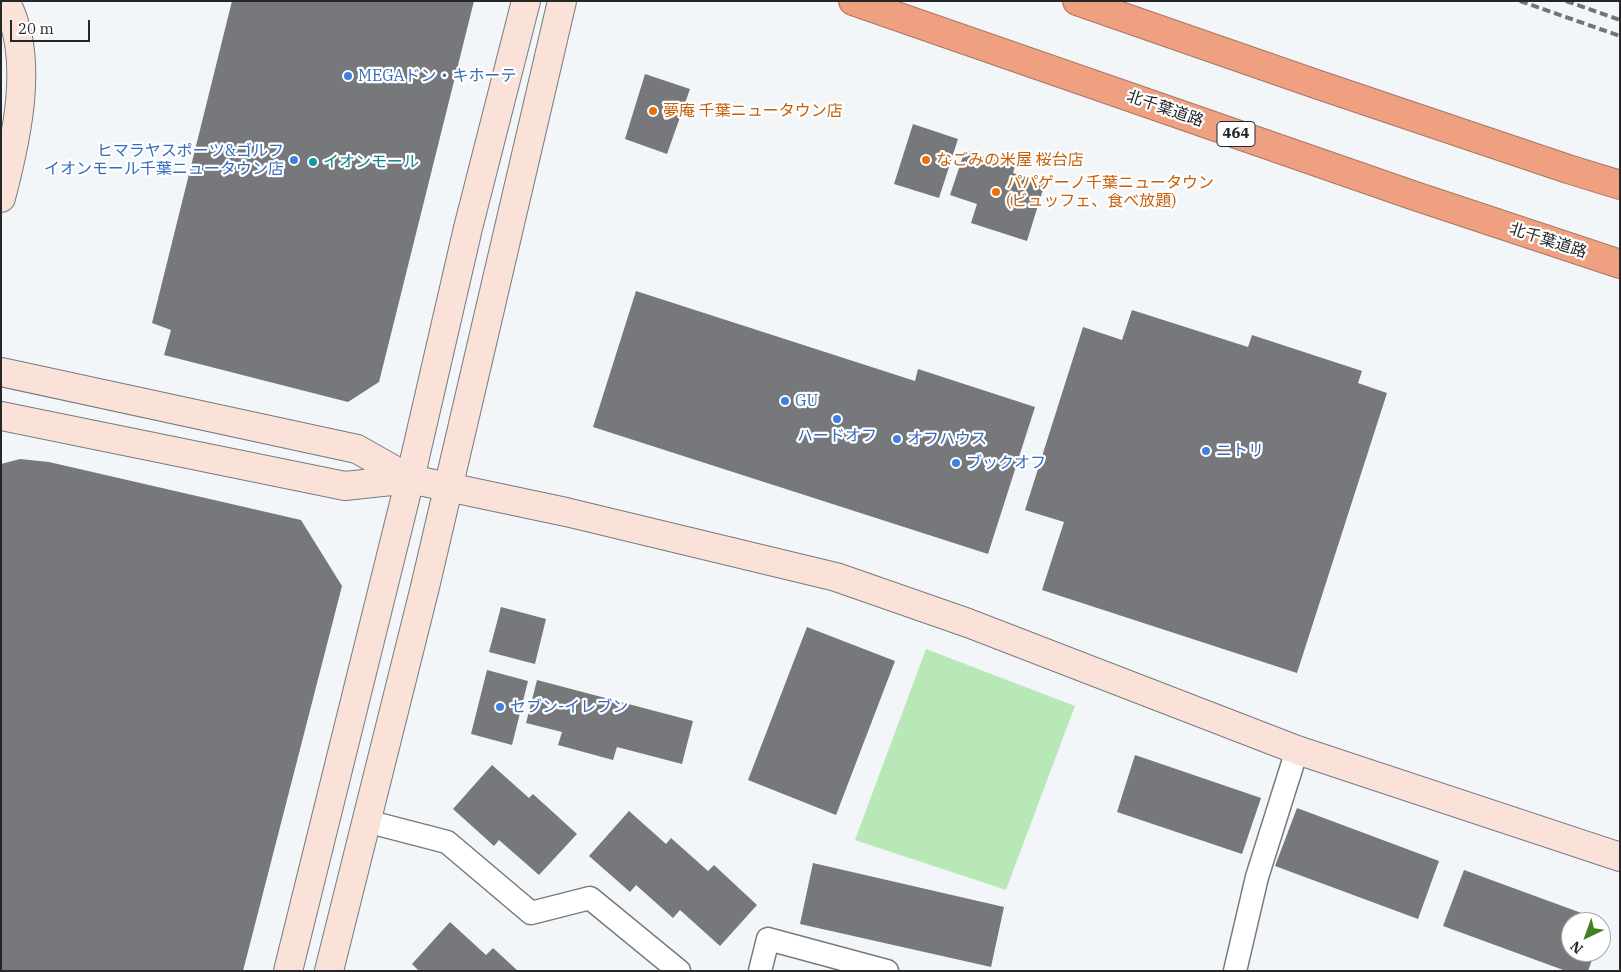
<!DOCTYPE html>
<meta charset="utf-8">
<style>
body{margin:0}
#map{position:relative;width:1621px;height:972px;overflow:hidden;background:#f3f6f9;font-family:"IBM Plex Serif",serif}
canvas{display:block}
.frame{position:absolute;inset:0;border:2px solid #252627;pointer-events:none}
.north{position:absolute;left:1561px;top:912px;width:50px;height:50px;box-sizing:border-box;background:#fff;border:1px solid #a8a8a9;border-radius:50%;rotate:222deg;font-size:14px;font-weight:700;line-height:20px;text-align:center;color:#252627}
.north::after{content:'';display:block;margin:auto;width:18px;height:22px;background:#41801f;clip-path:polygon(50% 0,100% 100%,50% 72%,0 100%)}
.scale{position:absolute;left:10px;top:20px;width:80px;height:22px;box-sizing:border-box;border:2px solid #252627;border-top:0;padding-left:6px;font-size:15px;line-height:18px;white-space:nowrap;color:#252627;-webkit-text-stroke:4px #fff;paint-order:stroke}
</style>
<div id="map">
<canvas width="1621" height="972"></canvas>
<div class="frame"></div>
<div class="north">N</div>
<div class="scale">20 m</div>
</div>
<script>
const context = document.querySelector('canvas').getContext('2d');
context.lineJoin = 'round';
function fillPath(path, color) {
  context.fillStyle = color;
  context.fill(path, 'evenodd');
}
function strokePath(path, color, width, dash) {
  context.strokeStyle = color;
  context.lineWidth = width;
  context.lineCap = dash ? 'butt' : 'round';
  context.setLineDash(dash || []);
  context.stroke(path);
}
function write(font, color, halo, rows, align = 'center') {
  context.font = font + ' "IBM Plex Serif","Noto Sans JP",serif';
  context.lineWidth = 4.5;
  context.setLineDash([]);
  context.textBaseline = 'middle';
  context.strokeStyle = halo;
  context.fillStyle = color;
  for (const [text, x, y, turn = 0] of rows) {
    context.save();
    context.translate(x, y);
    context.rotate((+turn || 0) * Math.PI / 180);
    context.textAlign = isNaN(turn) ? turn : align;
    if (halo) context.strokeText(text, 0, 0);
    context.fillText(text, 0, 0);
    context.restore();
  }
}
fillPath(new Path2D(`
 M926,649l149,57 -69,184 -151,-50z`), '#b8e7b8');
fillPath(new Path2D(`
 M232,1h242l-95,381 -31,20 -184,-47 7,-25 -19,-7z
 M645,74l45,15 -23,65 -42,-15z
 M913,124l45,15 -19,59 -45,-14z
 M965,150l50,16 -2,7 32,10 -18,58 -56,-18 6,-19 -27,-9z
 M636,291l279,90 3,-12 117,38 -47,147 -395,-127z
 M1132,310l116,37 4,-12 110,36 -4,12 29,10 -90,280 -255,-83 22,-68 -39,-12 58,-183 39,13z
 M20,459l29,3 252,58 41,66 -99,385h-242v-507z
 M501,607l45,12 -11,45 -46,-12z
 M807,627l88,34 -59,154 -88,-35z
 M487,670l41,11 -16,64 -41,-11z
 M537,680l156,41 -11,43 -65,-17 -4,13 -55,-15 4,-13 -36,-9z
 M1135,755l126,43 -19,56 -125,-42z
 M492,765l37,33 4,-4 44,40 -38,41 -40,-35 -5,6 -41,-37z
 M1297,808l142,53 -21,58 -143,-53z
 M629,811l37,33 5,-6 37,33 6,-6 43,40 -37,41 -40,-36 -7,8 -37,-33 -6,7 -41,-36z
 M813,863l191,44 -13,60 -191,-43z
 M1464,870l142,52 -5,13v-13h-30v30h24l-7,19h-22l-123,-45z
 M450,922l36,33 7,-7 25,23h-99l-7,-7z`), '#76787b');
const street = new Path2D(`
 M366,821l81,21 84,71 59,-15 89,73
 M760,971l8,-32 119,32
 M1235,971l22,-94 40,-127`);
const secondary = new Path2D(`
 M1,198c15,-57 35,-142 4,-197
 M1,372l356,77 53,30 156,33 270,65 132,46 329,127 323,107
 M1,416l344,70 65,-7
 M288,971l122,-492 58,-251 58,-227
 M329,971l96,-384 137,-586`);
const highway = new Path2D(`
 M853,1l562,195 205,68
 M1077,1l236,82 255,86 52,16`);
strokePath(street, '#777a7d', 25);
strokePath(secondary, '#777a7d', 30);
strokePath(highway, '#a87561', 30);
strokePath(street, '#fff', 22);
strokePath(secondary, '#fae2d9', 28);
strokePath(highway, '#efa080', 28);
strokePath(new Path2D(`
 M1520,1l100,35
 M1566,1l54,19`), '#737476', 4, [8, 4]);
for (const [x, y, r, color] of [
 [348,76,5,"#3f7fe0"],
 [653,111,5,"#e8710a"],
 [294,160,5,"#3f7fe0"],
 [926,160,5,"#e8710a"],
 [313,162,5,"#0f9aa8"],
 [996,192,5,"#e8710a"],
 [785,401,5,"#3f7fe0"],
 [837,419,5,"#3f7fe0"],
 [897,439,5,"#3f7fe0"],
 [1206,451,5,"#3f7fe0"],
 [956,463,5,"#3f7fe0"],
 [500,707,5,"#3f7fe0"]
]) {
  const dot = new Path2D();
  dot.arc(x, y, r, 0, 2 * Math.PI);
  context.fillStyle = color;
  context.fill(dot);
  strokePath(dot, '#fff', 2);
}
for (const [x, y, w] of [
 [1236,134,38]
]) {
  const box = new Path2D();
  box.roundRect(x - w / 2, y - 12.5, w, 25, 4);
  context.fillStyle = '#fff';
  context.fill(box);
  strokePath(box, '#252627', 1);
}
write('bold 15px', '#252627', null, [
 ["464",1236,134]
]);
write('16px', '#366cbe', '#fff', [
 ["MEGAドン・キホーテ",358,76],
 ["ヒマラヤスポーツ&ゴルフ",284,151,"right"],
 ["イオンモール千葉ニュータウン店",284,169,"right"],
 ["GU",795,401],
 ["ハードオフ",837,436,"center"],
 ["オフハウス",907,439],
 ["ニトリ",1216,451],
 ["ブックオフ",966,463],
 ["セブン-イレブン",510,707]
], 'left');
write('16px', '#252627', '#fff', [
 ["北千葉道路",1165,109,19],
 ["北千葉道路",1548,241,18]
]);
write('16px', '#c56008', '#fff', [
 ["夢庵 千葉ニュータウン店",663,111],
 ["なごみの米屋 桜台店",936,160],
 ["パパゲーノ千葉ニュータウン",1006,183],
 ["(ビュッフェ、食べ放題)",1006,201]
], 'left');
write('16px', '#0d838f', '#fff', [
 ["イオンモール",323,162]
], 'left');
</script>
